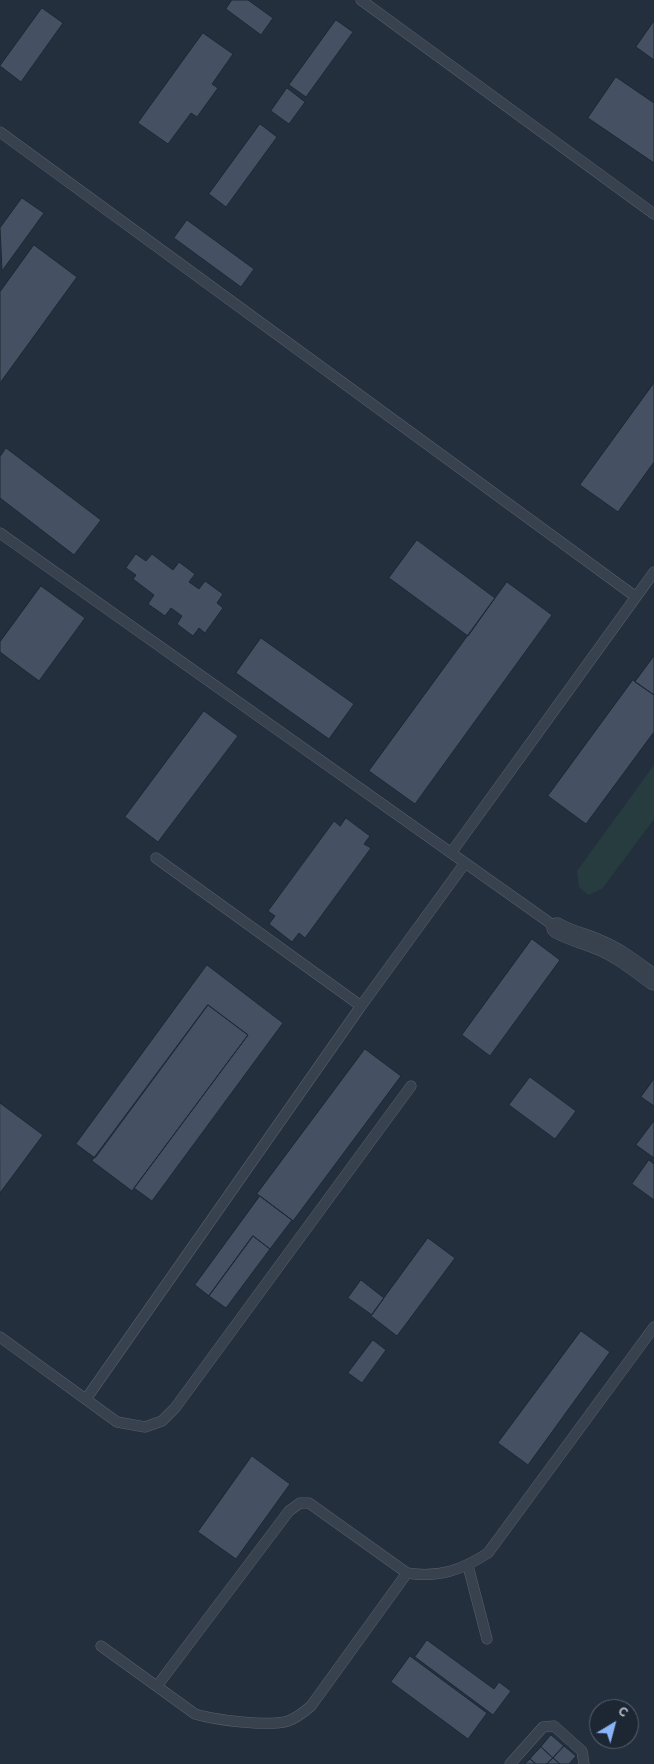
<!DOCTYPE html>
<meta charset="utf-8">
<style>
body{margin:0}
#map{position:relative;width:654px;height:1764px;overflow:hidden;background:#242f3e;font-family:Overpass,sans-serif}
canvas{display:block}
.north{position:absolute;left:589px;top:1699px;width:50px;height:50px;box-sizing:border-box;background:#1d2633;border:1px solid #59626f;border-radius:50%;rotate:37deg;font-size:14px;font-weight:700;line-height:20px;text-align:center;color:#b4bcc9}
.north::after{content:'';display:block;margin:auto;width:18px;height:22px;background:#8ab4f8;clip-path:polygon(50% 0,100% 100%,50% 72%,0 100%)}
</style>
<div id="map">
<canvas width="654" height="1764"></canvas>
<div class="north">С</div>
</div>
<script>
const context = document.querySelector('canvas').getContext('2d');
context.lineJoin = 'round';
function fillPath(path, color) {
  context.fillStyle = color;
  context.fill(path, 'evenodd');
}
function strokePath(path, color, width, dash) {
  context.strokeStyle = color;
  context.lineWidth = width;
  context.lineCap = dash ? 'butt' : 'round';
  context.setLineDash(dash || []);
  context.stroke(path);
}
fillPath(new Path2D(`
 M654,765v54l-52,70 -14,6 -9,-8 -2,-16z`), '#263c3f');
const building = new Path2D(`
 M232,0h16l25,18 -12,17 -35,-26z
 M42,8l21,15 -42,59 -21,-16z
 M336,20l17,12 -47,65 -17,-12z
 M654,21v39l-18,-13z
 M203,33l30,21 -21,30 6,4 -21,29 -6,-4 -23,31 -30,-21z
 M616,77l38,26v60l-66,-45z
 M287,88l18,14 -16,22 -18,-13z
 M260,124l17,13 -51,70 -17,-13z
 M22,198l22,15 -42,58 -2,-43z
 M187,220l67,49 -13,18 -67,-49z
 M34,245l43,32 -77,106v-91z
 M654,383v79l-36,50 -38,-27z
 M6,448l95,72 -27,35 -74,-57v-41z
 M417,540l78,58 -27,38 -79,-58z
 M136,554l10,7 6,-7 21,16 6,-8 16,12 -6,8 10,7 6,-8 18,13 -6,9 6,5 -18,25 -6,-5 -6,8 -16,-12 5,-8 -11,-8 -6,8 -17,-12 6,-9 -21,-16 3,-4 -10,-7z
 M507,582l45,33 -137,189 -46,-33z
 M41,586l44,32 -46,63 -39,-29v-10z
 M261,638l93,66 -25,35 -93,-66z
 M654,656v39l-19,-13z
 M633,680l21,15v37l-68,92 -38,-28z
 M204,711l34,25 -80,106 -33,-25z
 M346,818l24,18 -6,8 7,4 -66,90 -6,-5 -7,9 -23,-18 6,-8 -7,-5 66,-90 6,5z
 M532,939l28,21 -70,96 -28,-21z
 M207,965l76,58 -131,178 -18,-13 114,-153 -40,-30 -113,153 -19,-14z
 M208,1005l40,30 -116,156 -40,-30z
 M365,1049l36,27 -108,145 -36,-27z
 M530,1077l46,34 -21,28 -46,-34z
 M654,1079v27l-13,-9z
 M0,1103l43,32 -43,58z
 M654,1121v37l-18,-13z
 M649,1160l5,4v36l-22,-16z
 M260,1196l32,24 -22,29 -17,-13 -44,60 -14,-11z
 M253,1236l17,13 -44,59 -17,-12z
 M428,1238l27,20 -58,78 -26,-20z
 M361,1280l23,18 -12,17 -24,-17z
 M581,1331l29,21 -82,113 -30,-22z
 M373,1340l13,10 -24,33 -14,-10z
 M252,1456l38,28 -54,75 -38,-27z
 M427,1640l67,49 5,-7 12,9 -18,24 -78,-58z
 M410,1656l77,57 -19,26 -77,-57z
 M551,1735l13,11 -11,12 -12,-11z
 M564,1746l12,10 -7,8h-9l-7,-6z
 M541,1747l12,11 -6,6h-11l-6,-5z
 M553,1758l7,6h-13z
 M530,1759l6,5h-11z`);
fillPath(building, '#455162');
strokePath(building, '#1f2835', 1);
const service = new Path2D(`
 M361,0l293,214
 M0,132l636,465
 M0,533l557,395
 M451,853l203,-281
 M156,858l205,148 104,-143
 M0,1337l117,85 28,5 17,-6 13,-13 236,-322
 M86,1399l275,-393
 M468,1566l19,73
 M101,1646l94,68c20,6 73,13 93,7 9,-3 16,-9 23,-15l96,-133
 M157,1686l132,-175 11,-8h9l98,70c32,5 55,-3 81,-20l166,-226
 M510,1764l33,-37 11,-1 28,25 2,13`);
const minor = new Path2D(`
 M557,928c14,8 26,10 40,16 21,8 39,23 57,36`);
strokePath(service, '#565f6c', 11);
strokePath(minor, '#565f6c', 21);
strokePath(service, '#38414e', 10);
strokePath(minor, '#38414e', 20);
</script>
